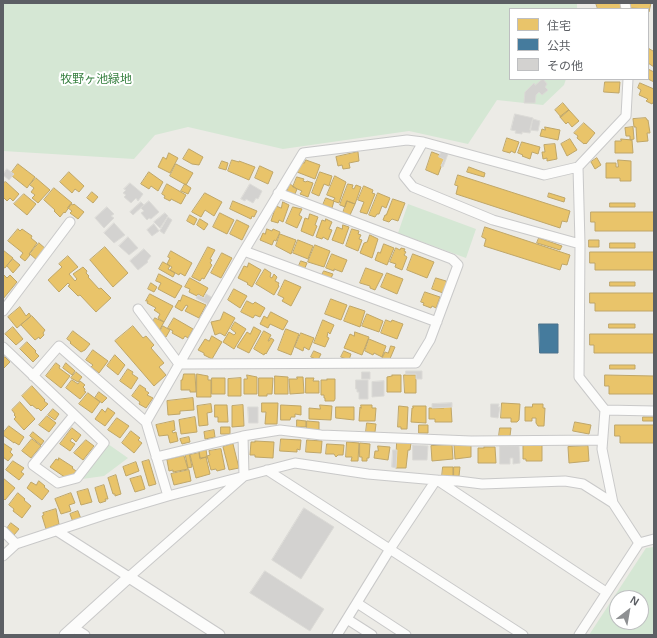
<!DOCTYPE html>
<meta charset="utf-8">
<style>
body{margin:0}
#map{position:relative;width:657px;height:638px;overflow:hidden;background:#ecebe6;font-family:Helvetica,"Noto Sans JP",sans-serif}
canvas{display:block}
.frame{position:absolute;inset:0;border:4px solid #5c5f64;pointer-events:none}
.legend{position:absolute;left:509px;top:8px;width:140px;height:72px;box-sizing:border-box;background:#fff;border:1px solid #bebfc1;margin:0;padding:5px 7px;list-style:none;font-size:12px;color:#5c5f64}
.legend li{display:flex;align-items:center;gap:8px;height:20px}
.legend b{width:20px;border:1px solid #bebfc1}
.north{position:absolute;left:609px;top:590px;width:40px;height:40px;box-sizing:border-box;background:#fff;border:1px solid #bebfc1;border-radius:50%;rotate:31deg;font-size:11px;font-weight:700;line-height:16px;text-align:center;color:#5c5f64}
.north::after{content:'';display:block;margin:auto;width:14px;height:18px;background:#8e9092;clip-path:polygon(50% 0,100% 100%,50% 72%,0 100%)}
</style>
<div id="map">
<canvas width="657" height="638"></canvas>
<div class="frame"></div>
<ul class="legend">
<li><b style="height:11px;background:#e9c46a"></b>住宅</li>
<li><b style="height:11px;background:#457b9d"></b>公共</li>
<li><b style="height:11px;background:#d3d2d0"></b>その他</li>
</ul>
<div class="north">N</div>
</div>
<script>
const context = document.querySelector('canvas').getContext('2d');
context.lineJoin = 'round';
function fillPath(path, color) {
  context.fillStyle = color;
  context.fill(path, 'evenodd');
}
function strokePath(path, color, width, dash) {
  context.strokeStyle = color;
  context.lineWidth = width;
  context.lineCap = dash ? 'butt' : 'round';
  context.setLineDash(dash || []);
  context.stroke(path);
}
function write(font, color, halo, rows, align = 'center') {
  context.font = font + ' Helvetica,"Noto Sans JP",sans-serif';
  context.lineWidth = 4;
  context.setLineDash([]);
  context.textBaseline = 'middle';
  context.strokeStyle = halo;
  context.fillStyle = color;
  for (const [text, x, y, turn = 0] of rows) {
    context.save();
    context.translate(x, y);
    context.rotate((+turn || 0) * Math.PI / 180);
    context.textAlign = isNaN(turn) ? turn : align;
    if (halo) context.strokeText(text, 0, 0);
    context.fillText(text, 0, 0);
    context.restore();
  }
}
fillPath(new Path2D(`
 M3,3h574v6h-67v70h56l-2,6 -21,20 -46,-5 -29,44 -59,-13 -126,18 -95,-22 -33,8 -21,24 -131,-8z
 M408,204l68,25 -10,29 -68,-25z
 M108,444l20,14 -24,18 -22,3z
 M654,547v88h-65l57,-87zM617,598h24v24h-24z`), '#d5e7d4');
const homes = new Path2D(`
 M596,3h24l2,6h-24z
 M630,3h21l-2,9h-1v-3l-18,-1z
 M648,48l5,3 1,-1v17l-6,-4z
 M648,69l6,3v10l-6,-3z
 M605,82h15l-1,11 -15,-1z
 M640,83l14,6v12l-2,3 -6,-3 2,-2 -9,-4 2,-5 -3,-2z
 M563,103l6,7 -8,7 -6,-7z
 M569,110l10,11 -7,6 -4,-5 -2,2 -6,-7z
 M646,118l1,2h1l2,13h-3l1,8 -11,1 -1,-15h-2l-1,-8z
 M584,123l11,10 -9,11 -1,-1 -1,1 -7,-6 1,-2 -4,-3z
 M545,127l15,3 -2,10 -18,-4 2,-7 3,1z
 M633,127l1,12 -4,1v-4h-4l-1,-8z
 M507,138l12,4 -4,11 -4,-2 -1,2 -7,-2z
 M570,139l7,11 -10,6 -6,-12z
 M621,139l11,1 1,13h-18v-12h6z
 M522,142l18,5 -2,7 -6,-2 -2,7 -8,-3 1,-1 -5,-2z
 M555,144l2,15 -10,2v-3l-4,1 -1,-7h3l-1,-7z
 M189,149l14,8 -4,8 -7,-1 -9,-5z
 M358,152l1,9 -10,2 1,5 -7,1 -1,-4 -4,1 -2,-9z
 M432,152l8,3 -1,2 5,2 -6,16 -12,-5z
 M169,153l9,5 -8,15 -12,-6 5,-10 3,2z
 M597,158l4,7 -6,4 -4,-7z
 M232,160l7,2v-1l16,6 -6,13 -21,-9z
 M306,160l14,5 -5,14 -18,-7 3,-10 4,1z
 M618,160l13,1v20h-11v-3h-14v-15h10v4h2z
 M222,161l6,2 -2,7 -7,-2z
 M18,164l17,13 -8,11 -15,-12 2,-2 -2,-2z
 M176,164l17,9 -7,12 -16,-9z
 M260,166l13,6 -5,12 -13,-6z
 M469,167l16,6 -1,4 -17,-5z
 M69,172l15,14 -5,6 -4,-3 -3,4 -12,-11z
 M149,172l14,10 -5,9 -7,-5 -2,3 -8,-5z
 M320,172l12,4 -3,10 -5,-2 -5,12 -7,-3z
 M458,175l112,36 -3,11 -5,-1 -2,7 -104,-34 2,-8 -3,-1z
 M335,176l11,6 -7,21 -6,-2 2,-3 -8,-3z
 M297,177l7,2 -1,2 3,1 1,-1 6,2 -5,14 -8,-3 2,-3 -9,-4z
 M36,178l14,12 -12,13 -6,-5 3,-3 -4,-3 3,-4 -4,-3z
 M6,182l13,12 -6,7 -3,-3 -3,3 -4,-4v-14z
 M167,184l19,11 -5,9 -10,-5 -1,2 -6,-3 1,-2 -3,-2z
 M185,184l6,4 -3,6 -7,-3z
 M290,184l7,5 -2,5 -8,-2z
 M348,184l5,1 -1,3 2,1 2,-4 5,2 -6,17 -8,-3 -2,6 -5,-2z
 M364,186l9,4 -1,3 3,1 -8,20 -7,-2 4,-10 -6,-2z
 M54,188l18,15 -7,10 -1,-1 -4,5 -6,-6 1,-1 -11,-10z
 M92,192l6,5 -5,6 -6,-5z
 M205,193l17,9 -8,14 -9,-6 -4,7 -9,-5z
 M378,193l12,5 -4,10 -4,-2 -3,8h-2l-2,3 -6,-2z
 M549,193l16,5 -1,4 -16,-5z
 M24,194l12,10 -9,11 -13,-11z
 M326,198l8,3 -2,7 -9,-3z
 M393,199l12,4 -7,18 -6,-2 -3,3 -6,-2 2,-5h1z
 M233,201l24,10 -3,6 -2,-1 -1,3 -21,-10z
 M347,201l8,3 -5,11 -7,-2z
 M283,202l6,3 -6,17 -4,-2 -1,3 -7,-2 5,-15 5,2z
 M610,203h25v4h-25z
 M71,204l2,1 1,-1 10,8 -6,7 -8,-6 2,-2 -4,-3z
 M293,207l9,2 -3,6 3,2 -5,11 -11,-5z
 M591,212h63v19h-59v-9h-4z
 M220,213l14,7 -7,14 -14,-7z
 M310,214l8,3 -3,8 2,1 -4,10 -12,-5 4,-13 3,1z
 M190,215l7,4 -3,6 -7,-4z
 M200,219l8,5 -4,6 -7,-5z
 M326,219l6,3 -3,7 3,1 -4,10 -5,-3 -1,2 -6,-2 6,-17 3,1z
 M237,220l12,6 -7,14 -12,-6z
 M343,225l6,2 -6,17 -11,-4 5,-13 5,2z
 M485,227l85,28 -3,10 -5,-1 -2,6 -76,-24 2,-7 -4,-2z
 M18,229l2,2 2,-2 10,7 -1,2 6,5 -8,11 1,1 -5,6 -5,-4 3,-4 -15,-12z
 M267,229l5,2 1,-2 7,3 -4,9 -2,-1 -2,5 -12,-5 3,-7 2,1z
 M352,229l7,2 -1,3 3,1 -2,4 3,1 -4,11 -12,-5z
 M280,234l16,6 -5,14 -15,-8z
 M370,235l8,4 -6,19 -12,-5 4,-10 3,-1z
 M539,238l23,8 -2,4 -23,-7z
 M298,240l15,6 -5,13 -15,-6z
 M589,240h10v7h-10z
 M39,243l8,7 -9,11 -8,-7z
 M610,243h25v5h-25z
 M384,244l10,4 -7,17 -12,-5 3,-8 2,1z
 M315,245l15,6 -6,16 -16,-5z
 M105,247l23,26 -15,14 -23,-27z
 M208,247l7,3 -5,9 2,1 -2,3 2,2 -8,14 -2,-1 -2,3 -8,-4z
 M396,248l4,2 1,-2 4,1 -1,2 2,1 -2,3 3,2 -5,13 -7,-3 1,-3 -6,-2z
 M3,250l10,8 -8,10 -2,-1z
 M171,251l21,12 -7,13 -5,-3 -1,2 -9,-5 2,-3 -5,-3 3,-6 -2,-1z
 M590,252h64v18h-59v-7h-5z
 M222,253l10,5 -11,20 -10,-5z
 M332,254l15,6 -5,12 -8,-3v2l-8,-3z
 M413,254l21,8 -7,16 -20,-8z
 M68,256l10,11 -9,7 6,7 2,-2 -4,-5 10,-7 4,4 -1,2 3,3 -1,1 11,12 2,-1 10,10 -15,14 -16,-17 -2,1 -10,-10 2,-1 -2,-2 -9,9 -11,-12 14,-13 -3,-3z
 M13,259l7,6 -7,8 -6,-7z
 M301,261l6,2 -3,7 -6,-2z
 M163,262l7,4 -2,3 7,4 -2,4 -14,-8z
 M249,263l12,7 -9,17 -5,-3 1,-1 -10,-5 6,-12 3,1z
 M366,268l17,6 -8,16 -5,-2v-2l-10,-3z
 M265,269l6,4 -1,4 2,1 2,-4 3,3 -2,4 4,2 -1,2 1,1 -5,9 -18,-11z
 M324,271l9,3 -3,6 -9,-3z
 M387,273l16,6 -6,15 -16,-7z
 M3,274l4,4 3,-3 7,7 -14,17z
 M159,274l23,12 -7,12 -17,-9 3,-6 -5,-2z
 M190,278l18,10 -5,9 -5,-3 -1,2 -8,-4 1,-3 -5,-2z
 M436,278l10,3 1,2 -4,10 -11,-4z
 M285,280l16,7 -10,19 -9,-5 2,-3 -6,-3z
 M610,282h25v4h-25z
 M151,283l6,4 -3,5 -6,-3z
 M234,289l13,7 -7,12 -12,-8z
 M425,292l15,5 -4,11 -4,-2 -1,2 -8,-3 1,-2 -3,-1z
 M590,293h64v18h-59v-8h-5z
 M150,294l23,12 -9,16 -6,-4 2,-4 -6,-4 2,-2 -9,-5 1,-2h-2z
 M183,295l23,10 -7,13 -14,-7 3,-5 -2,-1 -4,6 -7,-4 4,-7 1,1z
 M331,299l16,6 -6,15 -16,-6z
 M247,301l6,3 2,-2 10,6 -5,9 -5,-2 -2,3 -12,-6z
 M350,306l15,5 -5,16 -16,-6z
 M20,307l6,9 3,-3 2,3 -14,12 -9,-11z
 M224,312l11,6 -10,18 -5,-3 -5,2 -4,-13 9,-2z
 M271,312l17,9 -5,9 -13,-6 -2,4 -8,-4 4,-8 3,2z
 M367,314l16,7 -4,11 -17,-6z
 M32,316l13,14 -2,3 1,2 -4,4 -1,-2 -4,3 -14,-15z
 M155,318l9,4 -5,9 -7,-7z
 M174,318l19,11 -5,9 -3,-2 -2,3 -11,-6 1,-2 -5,-3z
 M323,320l11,5 -4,9 -2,-2 -1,5 2,1 -4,9 -11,-4z
 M386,320l5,2 1,-2 11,4 -6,15 -16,-6z
 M235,322l11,7 -12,20 -11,-7 6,-10 5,3 2,-2 -5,-4z
 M609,324h26v4h-26z
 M133,326l10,12 3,-2 8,9 -3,3 13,15 -5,4 7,8 -12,11 -39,-45z
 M163,326l7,4 -4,7 -7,-3z
 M13,327l10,12 -7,6 -11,-11z
 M254,327l7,4 -12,22 -12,-6 10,-15 3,2z
 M286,329l13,5 -8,21 -13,-5z
 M73,331l17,13 -5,6 -4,2 -11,-9 1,-1 -4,-3z
 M264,331l7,4 -3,6h1l2,-3 3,2 -8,14 -1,-1 -1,2 -10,-6z
 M355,332l14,5 -7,18 -18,-7 6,-14 4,2z
 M301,333l13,5 -5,12 -5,-3 -1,4 -8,-4z
 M590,334h64v19h-60v-8h-4z
 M212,336l10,6 -10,17 -8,-4v-2l-6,-3 7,-11 4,2z
 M369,339l17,7 -4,11 -8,-4 -1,2 -8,-4z
 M27,342l9,9 -1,1 4,4 -6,6 -13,-13z
 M391,346l4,1 -6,14 -7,-3 3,-6 3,1z
 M93,350l15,11 -9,12 -8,-6 2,-2 -7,-5z
 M314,351l7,3 -3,6 -7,-3z
 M344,351l7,3 -2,6 -8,-3z
 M115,355l10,10 -7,10 -11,-9z
 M3,357h2l5,5 -7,7z
 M56,363l4,3 -1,2 11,8 -9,12 -15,-12z
 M66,363l9,8 -3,4 -9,-7z
 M610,365h25v4h-25z
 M128,369l5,3 -1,2 6,4 -7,11 -11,-8z
 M76,372l6,5 -4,5 -7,-4z
 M184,374h11l1,18h-6v-2h-9v-10h1z
 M197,374l11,2v4h3v17h-14z
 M247,375l10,2v17h-13v-15h3z
 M392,375h9v17h-14v-15l5,-1z
 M404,375h12v18h-11z
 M605,375l49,1v18h-45v-8h-4z
 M275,376l13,1v17h-13z
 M297,377h6l1,16 -14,1 -1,-15h8z
 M212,378h13v16h-13z
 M241,378v18h-13v-17z
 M259,378h14l-1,16h-5v2h-8z
 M306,378h8l-1,3h6v12h-13z
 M327,379h8v20l-1,2h-9v-3h-1v-3h-3v-15h6z
 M72,380l6,4 2,-3 5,4 -2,2 2,2 -1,2 2,1 -6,7 -14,-11z
 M140,385l6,4 -1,1 4,3 -2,2 6,3 -7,10 -7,-4 1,-2 -8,-6z
 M32,386l13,14 -1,1 4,3 -7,7 -3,-3 -1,1 -5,-4 -1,1 -9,-10z
 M99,392l8,6 -5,5 -7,-5z
 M88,393l12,9 -8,11 -13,-9z
 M193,398l1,12 -14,1v3l-12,1 -1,-14z
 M20,402l15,17 -11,11 -10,-11 2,-2 -2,-2 1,-1 -3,-4z
 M262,403h16l-1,21h-12l1,-12h-4z
 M502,403l18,1 -1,16 -2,2h-6v-4h-10z
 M211,404l1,8 -5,1 1,12 -9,1 -2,-20z
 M533,404h10v4h2l-1,18h-6l-2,-3v-5h-4v3h-7v-14h7z
 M215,405h12l1,17h-10v-5h-3z
 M243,405l1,21 -12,1v-21z
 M281,405l20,1v9l-6,-1v3h-4l-1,3h-9z
 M320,405l12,1 -1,14 -22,-1v-11l11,1z
 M361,405h11v3h4l-1,13h-16l1,-14 1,1z
 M399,406l9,1 -1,22h-6v-2h-3z
 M413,406h13v17l-15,-1 1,-14h1z
 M451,406l1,16h-17v-3h-6v-11h15v-1z
 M336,407h18v13l-18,-2z
 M108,408l7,5 -10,13 -10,-7 7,-10 3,3z
 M53,409l6,5 -4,6 -7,-5z
 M47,416l9,7 -7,9 -10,-7z
 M195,417l2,15 -16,2 -2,-14z
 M643,417h11v4h-11z
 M117,418l12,8 -9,12 -12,-8z
 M297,420l9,1v6h-9z
 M174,421l1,9 -3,1 1,2 3,-1 2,9 -8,2 -2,-8 -9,1 -3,-11z
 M307,421l12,1v8h-12z
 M575,422l16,3 -2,9 -16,-3z
 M367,423l9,1 -1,8h-9z
 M419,425h9v8h-9z
 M615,425h39v18h-34v-7h-5z
 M9,426l15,11 -5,8 -5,-3v1l-11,-8v-2z
 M221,427h9v7h-9z
 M72,428l9,7 -5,7 -4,-4 -2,3 5,3 -5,7 -10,-7z
 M500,428h11l-1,8h-11z
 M214,430l1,7 -10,2 -1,-7z
 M131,431l9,7 -2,2 4,3 -8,10 -12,-10z
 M33,432l11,9 -3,4 -11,-9z
 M189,437l1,5 -8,2 -2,-5z
 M32,439l9,7 -10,12 -9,-7z
 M281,439l20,1 -1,10 -3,-1v3l-17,-1z
 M86,440l8,6 -11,14 -9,-7z
 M307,440l15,1 -1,12 -15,-1z
 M255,441l19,1 -1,16 -18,-1v-2h-5l1,-13h4z
 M347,442l12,1 -1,18h-7l1,-4h-6z
 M397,442l14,1 -1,7h-2l-2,18h-10z
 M3,443l9,6 -2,3 3,3 -5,6 -5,-4z
 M360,443l10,1 -1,14h-2v3h-5v-4h-2z
 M233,444l6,24 -10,2 -6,-23z
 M327,444l17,1 -1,10h-5l-2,2 -2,-3h-8z
 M471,444v13l-16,2 -1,-14z
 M452,445l1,14 -21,2 -1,-15z
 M542,445v16h-16v-2h-3v-13z
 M378,446l12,1 -2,13 -14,-2 1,-7h3z
 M588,446l1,15 -20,2 -1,-16z
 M484,447h11l1,16h-18v-15h6z
 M206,449l1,8 -7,1 -1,-8z
 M221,449l4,20 -8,2 -1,-2 -5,1 -4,-14 3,-1 -1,-4z
 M189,453l3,14 -4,1 -3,-14z
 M199,453l1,6 6,-2 4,17 -14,4 -6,-23z
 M184,456l4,13 -15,3v-2l-4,1 -2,-11z
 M59,458l14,9 -1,1 4,3 -7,9 -19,-13 6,-8 2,1z
 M149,460l7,24 -7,2 -7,-24z
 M13,461l11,7 -3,4 3,2 -5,6 -13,-10z
 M136,462l3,9 -13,5 -3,-9z
 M443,467h10v10h-11z
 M454,467h6l-1,9h-5z
 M189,470l2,11 -17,4 -3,-11z
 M116,475l5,19 -6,2v-2h-2l-5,-16z
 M141,476l4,13 -10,3 -5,-13z
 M3,478l12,10 -10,12 -2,-2z
 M39,481l6,5 -1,1 5,4 -7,9 -15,-12 4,-6 5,3z
 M104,485l4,14h-3l1,2 -6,2 -1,-1 -4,-14z
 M88,489l4,13 -11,3 -4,-13z
 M18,493l7,6 -1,1 7,6 -9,12 -9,-7 1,-2 -5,-4z
 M71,493l4,10 -6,2 2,6 -10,3 -6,-15z
 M56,509l3,15 -13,5 -4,-13 2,-1 -1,-2z
 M78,511l3,8 -8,3 -3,-8z
 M11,523l8,6 -5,6 -8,-5z`);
fillPath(homes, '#e9c46a');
strokePath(homes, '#bfa668', 1);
const public = new Path2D(`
 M539,324h19v29h-18z`);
fillPath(public, '#457b9d');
strokePath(public, '#4c738c', 1);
const building = new Path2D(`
 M543,79l4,5 -2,3 3,3 -6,5 -3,-3 -3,3 -1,8h-11l1,-11 9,-9 1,2z
 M515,114l18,4 -3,15 -8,-1v2l-7,-1 1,-2 -5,-1z
 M533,119l7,2 -2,10 -8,-1z
 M441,152l7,2 -5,13 -2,-1 3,-7 -5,-2z
 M7,169l7,5 -5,6 -6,-5z
 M130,183l13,11 -5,7 -2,-3 -5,5 -7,-6 2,-2 -3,-2 3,-3 -2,-1z
 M250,184l12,7 -4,8 -2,-1 -3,5 -7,-4 -1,2 -4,-2z
 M149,201l10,11 -8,7 -2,-1 -2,2 -6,-7 3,-2 -3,-3z
 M141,202l3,3 -11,10 -3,-3z
 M107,207l7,7 -3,2 3,2 -10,10 -9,-10z
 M165,213l3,3 -8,12 -6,-6z
 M168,217l4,3 -8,14 -4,-3z
 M114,223l11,12 -11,8 -10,-10z
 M154,224l5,7 -7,5 -5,-6z
 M128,237l10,11 -9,7 -10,-9z
 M144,249l7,7 -4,5 1,1 -10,8 -8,-9z
 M206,294l7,4 -4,7 -13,-7 2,-3 6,3z
 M406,371h16v8h-6v-5h-10z
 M362,372h8v7h-8z
 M356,380h12v19h-9v-7h-2v-3h-1z
 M384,381v15l-12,1v-15z
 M452,403v4l-20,1v-4z
 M491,404h8l-1,3h2l-2,11 -7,-1z
 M248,407h10v16h-9z
 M413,445l15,1 -1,14h-14z
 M500,446h19l1,17 -7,1v-6h-3v6h-10z
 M393,450h4l-1,18 -4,-1z
 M304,508l30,19 -33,52 -29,-19z
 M265,571l59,38 -14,22 -60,-38z`);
fillPath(building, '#d3d2d0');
strokePath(building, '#dbdad6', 1);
const minor = new Path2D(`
 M625,3l1,6
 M423,142l-19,34 9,11 80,33 87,24
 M578,167l2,77 -1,133 26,33 -3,39 11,54 26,40
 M244,251l193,71
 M138,309l41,55 237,-1 14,-23 28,-75 -6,-6 -174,-66
 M3,311l67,-89
 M3,347l101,96 -27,35 -19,5 -25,-18 41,-50
 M33,376l26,-30 87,76
 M605,410l49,1
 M243,436l37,-6 41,5 150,6 131,-1
 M267,470l256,165
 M437,480l169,112
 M168,496l-22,-74 98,-171 59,-98 104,-13 16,2 121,33 34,-8 48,-51 2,-37
 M3,531l13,13
 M57,531l72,46 115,-101 -1,-40 -87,21
 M3,556l13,-12 88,-29 64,-19 127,-33 73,11 68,6 22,1 24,3 83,-3 18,3 30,19
 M357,603l49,32
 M347,619l25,16
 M74,628l11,7
 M337,635l53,-86 46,-69
 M579,635l60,-92 15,-4`);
const tertiary = new Path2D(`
 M65,635l64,-58 90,58`);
strokePath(minor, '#c9c9c9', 11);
strokePath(tertiary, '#c9c9c9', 13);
strokePath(minor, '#fcfcfb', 9);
strokePath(tertiary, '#fcfcfb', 11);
write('12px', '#388041', '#fff', [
 ["牧野ヶ池緑地",96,80]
]);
</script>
